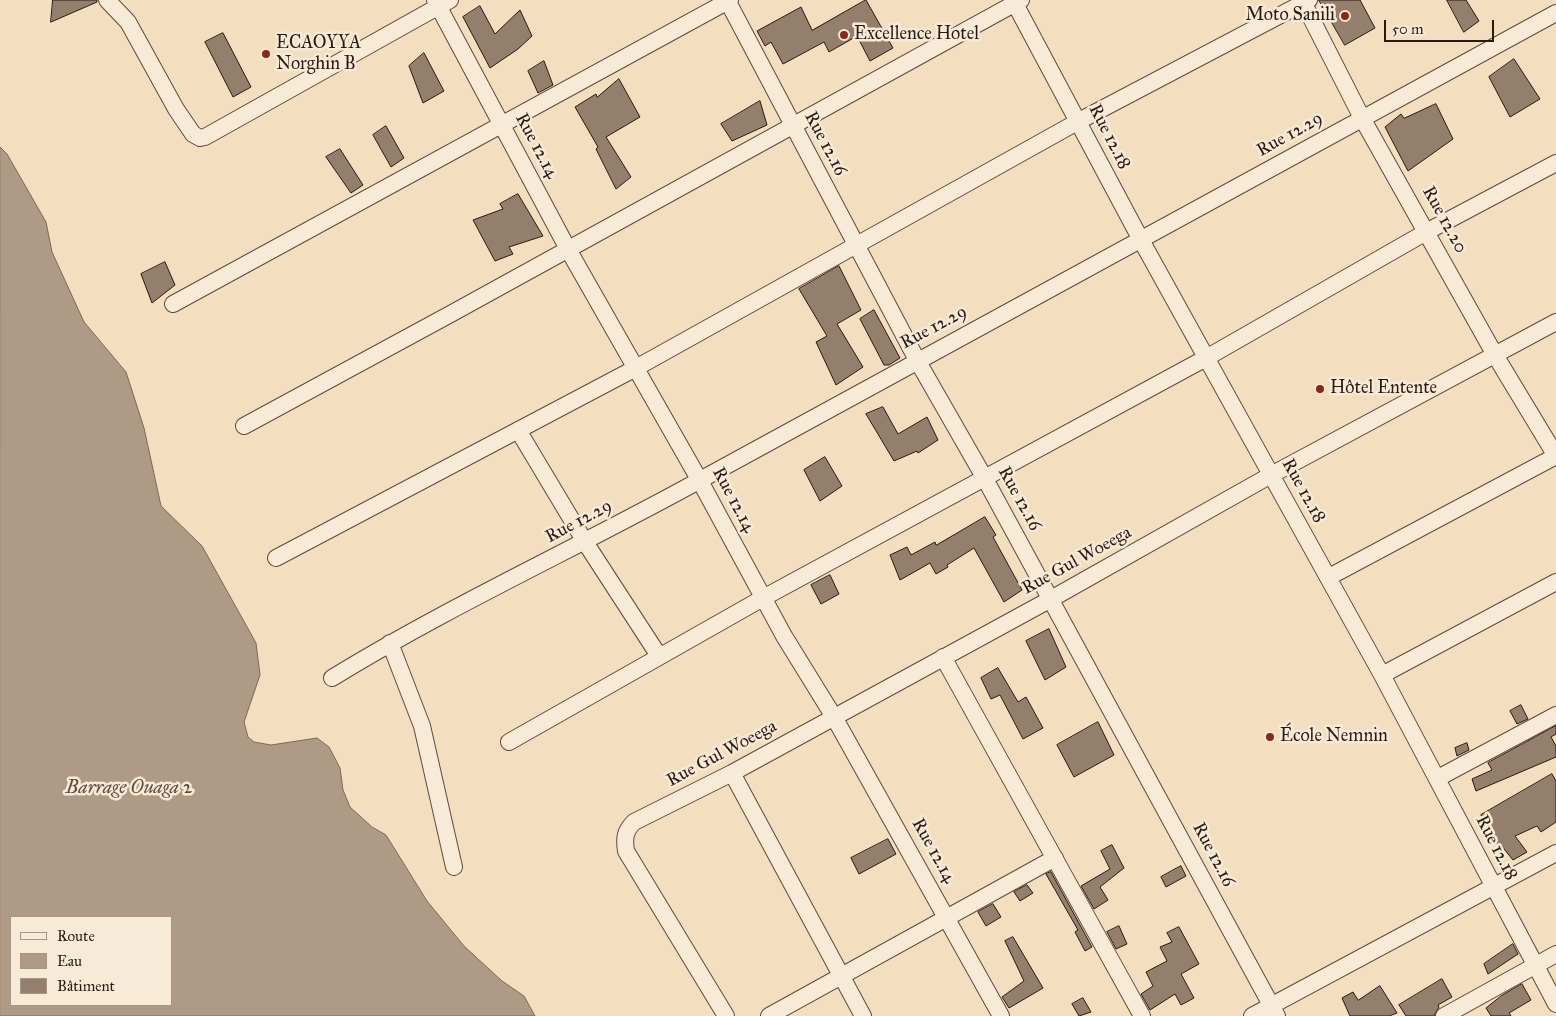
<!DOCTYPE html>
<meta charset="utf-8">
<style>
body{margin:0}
#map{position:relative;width:1556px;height:1016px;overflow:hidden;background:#f3dec0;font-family:"IM FELL Great Primer",serif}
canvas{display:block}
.legend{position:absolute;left:10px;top:916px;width:162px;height:90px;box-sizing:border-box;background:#f7ead6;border:1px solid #a59688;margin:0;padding:6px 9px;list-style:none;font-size:15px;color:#2a1812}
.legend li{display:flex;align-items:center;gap:10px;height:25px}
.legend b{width:25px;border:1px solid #a59688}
.scale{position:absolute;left:1384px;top:20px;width:110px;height:22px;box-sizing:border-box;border:2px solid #2a1812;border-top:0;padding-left:6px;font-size:15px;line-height:18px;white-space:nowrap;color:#2a1812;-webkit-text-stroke:4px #f7ead6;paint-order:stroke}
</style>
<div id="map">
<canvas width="1556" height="1016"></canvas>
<ul class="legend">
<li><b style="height:6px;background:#f7ead6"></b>Route</li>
<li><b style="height:14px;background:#af9b85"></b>Eau</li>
<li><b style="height:14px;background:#937f6c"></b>Bâtiment</li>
</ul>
<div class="scale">50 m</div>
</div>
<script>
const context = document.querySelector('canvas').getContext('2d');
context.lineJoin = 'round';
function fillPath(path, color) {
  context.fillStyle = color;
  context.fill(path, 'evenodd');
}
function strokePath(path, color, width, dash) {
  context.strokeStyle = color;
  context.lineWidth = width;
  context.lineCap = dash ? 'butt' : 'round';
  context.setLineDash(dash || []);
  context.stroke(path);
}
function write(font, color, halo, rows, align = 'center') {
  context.font = font + ' "IM FELL Great Primer",serif';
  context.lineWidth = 5;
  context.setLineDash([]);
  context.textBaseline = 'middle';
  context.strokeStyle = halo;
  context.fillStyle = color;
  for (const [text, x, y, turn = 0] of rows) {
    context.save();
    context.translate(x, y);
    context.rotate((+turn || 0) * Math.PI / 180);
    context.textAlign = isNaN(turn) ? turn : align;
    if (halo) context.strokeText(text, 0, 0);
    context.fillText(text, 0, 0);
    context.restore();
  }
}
const water = new Path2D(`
 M0,147l7,7 39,68 6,30 32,70 42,50 18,56 17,78 41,40 54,97 4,32 -16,47 4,15 6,5 17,3 46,-7 12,9 11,21 3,22 7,17 22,20 14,8 41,66 37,45 38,35 22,15 11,20h-535zM11,917h160v88h-160z`);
fillPath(water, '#af9b85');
strokePath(water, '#7a6757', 1);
const building = new Path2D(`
 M53,0h44v2l-46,20z
 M866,0l27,48 -23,13 -13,-25 -28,16 -5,-10 -41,22 -12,-22 -6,4 -8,-15 44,-24 11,23z
 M1319,0h41l15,28 -30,17z
 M1447,0h19l13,21 -15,11z
 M480,6l15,28 25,-24 12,26 -14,13 -28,19 -27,-51z
 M223,33l28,54 -18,10 -28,-55z
 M424,53l20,38 -21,12 -14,-37z
 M1514,59l26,40 -30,18 -21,-40z
 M544,61l9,24 -15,8 -10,-22z
 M619,79l21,38 -34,20 25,40 -15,12 -20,-40 2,-2 -23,-40 21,-13 1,3z
 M760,101l7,24 -35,16 -11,-17z
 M1436,104l17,35 -45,32 -23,-44 16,-13 3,4z
 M386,126l18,32 -13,9 -18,-32z
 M340,149l23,36 -12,8 -25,-36z
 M518,194l25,42 -34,11 4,7 -18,7 -22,-41 30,-11 -3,-5z
 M165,262l10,23 -23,18 -11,-29z
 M839,266l22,44 -24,14 26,43 -27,18 -20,-43 11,-6 -28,-47z
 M874,310l26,48 -11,7h-5l-24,-46z
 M883,407l15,27 29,-17 11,23 -20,13 -1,-2 -23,10 -28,-47z
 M825,457l17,29 -22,15 -16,-31z
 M985,517l11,18 -3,2 29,53 -18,12 -30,-54 -27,17 1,2 -12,7 -6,-11 -30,17 -10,-25 17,-8 4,8 24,-13 1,3z
 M830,575l9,19 -18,10 -10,-19z
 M1049,629l17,38 -21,13 -19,-39z
 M998,668l20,34 8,-5 17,31 -20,11 -23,-44 -9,4 -10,-21z
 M1521,705l7,14 -11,5 -7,-13z
 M1098,722l16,33 -40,22 -17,-32z
 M1556,726v8l-5,3 5,9v11l-80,34 -4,-12 20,-9 -4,-7z
 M1467,743l2,7 -12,6 -2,-8z
 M1552,774l4,7v41l-15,10 -4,-6 -22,10 12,16 -14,8 -13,-16 -2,1 -17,-30z
 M888,839l8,15 -37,20 -8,-16z
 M1112,845l12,23 -24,19 8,13 -14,9 -13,-23 29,-17 -9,-18z
 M1181,866l5,10 -20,11 -5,-10z
 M1051,872l41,75 -7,4 -10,-19 3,-2 -32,-56z
 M1027,885l6,8 -13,8 -6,-9z
 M993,904l8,13 -15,9 -8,-14z
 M1119,926l8,18 -11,5 -9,-17z
 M1179,927l20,37 -18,10 13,24 -13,7 -6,-11 -25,16 -9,-16 12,-8 -7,-14 21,-11 -7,-14 12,-5 -5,-9z
 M1013,937l30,51 -34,20 -7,-11 22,-16 -19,-40z
 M1513,944l5,10 -30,20 -4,-10z
 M1442,979l10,18 -14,8 1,2 -5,9h-28l-7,-11z
 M1522,984l9,16 -22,13 2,3h-20l-5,-8 15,-12z
 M1380,986l17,27 -8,3h-39l-8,-18 11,-6 5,8z
 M1083,998l8,14 -12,4 -7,-12z`);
fillPath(building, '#937f6c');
strokePath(building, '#2a1812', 1);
const street = new Path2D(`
 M107,0l21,22 48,87 17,25 7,4 5,-1 245,-137
 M435,0l134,251 131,230 84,155 50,81 167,299
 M727,0l190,360 67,117 293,539
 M1013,0l128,240 241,435 174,329
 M1302,0l60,118 133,237 61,101
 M173,304l557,-304
 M244,426c260,-140 518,-283 777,-426
 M518,430l67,112 74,114
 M276,558l358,-189 445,-248 230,-121
 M1329,577l227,-121
 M390,643l32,83 32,141
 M943,657l199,359
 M1382,675l174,-93
 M332,678c119,-73 247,-131 370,-199 284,-156 568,-312 854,-466
 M509,742l254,-144 443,-240 222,-127 128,-68
 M732,773l131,243
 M1438,778l118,-63
 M726,1016l-100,-165c-2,-13 -1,-20 8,-29l98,-49 319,-174 220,-124 285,-153
 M769,1016l286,-158
 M1252,1016l304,-163
 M1444,1016l112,-62`);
strokePath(street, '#5c4a3e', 18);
strokePath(street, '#f7ead6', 16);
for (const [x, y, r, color] of [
 [1345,16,5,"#8f2418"],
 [844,35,5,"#8f2418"],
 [266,54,5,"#8f2418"],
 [1320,389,5,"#8f2418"],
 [1270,737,5,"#8f2418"]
]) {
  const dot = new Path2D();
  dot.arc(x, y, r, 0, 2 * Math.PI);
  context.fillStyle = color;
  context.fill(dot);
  strokePath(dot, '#f7ead6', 2);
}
write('18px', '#2a1812', '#f7ead6', [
 ["Moto Sanili",1335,16,"right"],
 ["Excellence Hotel",854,35],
 ["ECAOYYA",276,44],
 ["Norghin B",276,65],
 ["Hôtel Entente",1330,389],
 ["École Nemnin",1280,737]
], 'left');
write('18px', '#2a1812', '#f7ead6', [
 ["Rue 12.29",1290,135,-29],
 ["Rue 12.18",1109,137,63],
 ["Rue 12.16",825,144,62],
 ["Rue 12.14",536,146,62],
 ["Rue 12.20",1444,220,61],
 ["Rue 12.29",934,328,-28],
 ["Rue 12.18",1303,491,61],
 ["Rue 12.16",1019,499,61],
 ["Rue 12.14",733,500,62],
 ["Rue 12.29",579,522,-28],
 ["Rue Gul Woeega",1077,561,-29],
 ["Rue Gul Woeega",722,754,-28],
 ["Rue 12.18",1496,848,63],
 ["Rue 12.14",933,851,61],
 ["Rue 12.16",1213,855,62]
]);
write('italic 19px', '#5f4c40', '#f7ead6', [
 ["Barrage Ouaga 2",129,788]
]);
</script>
